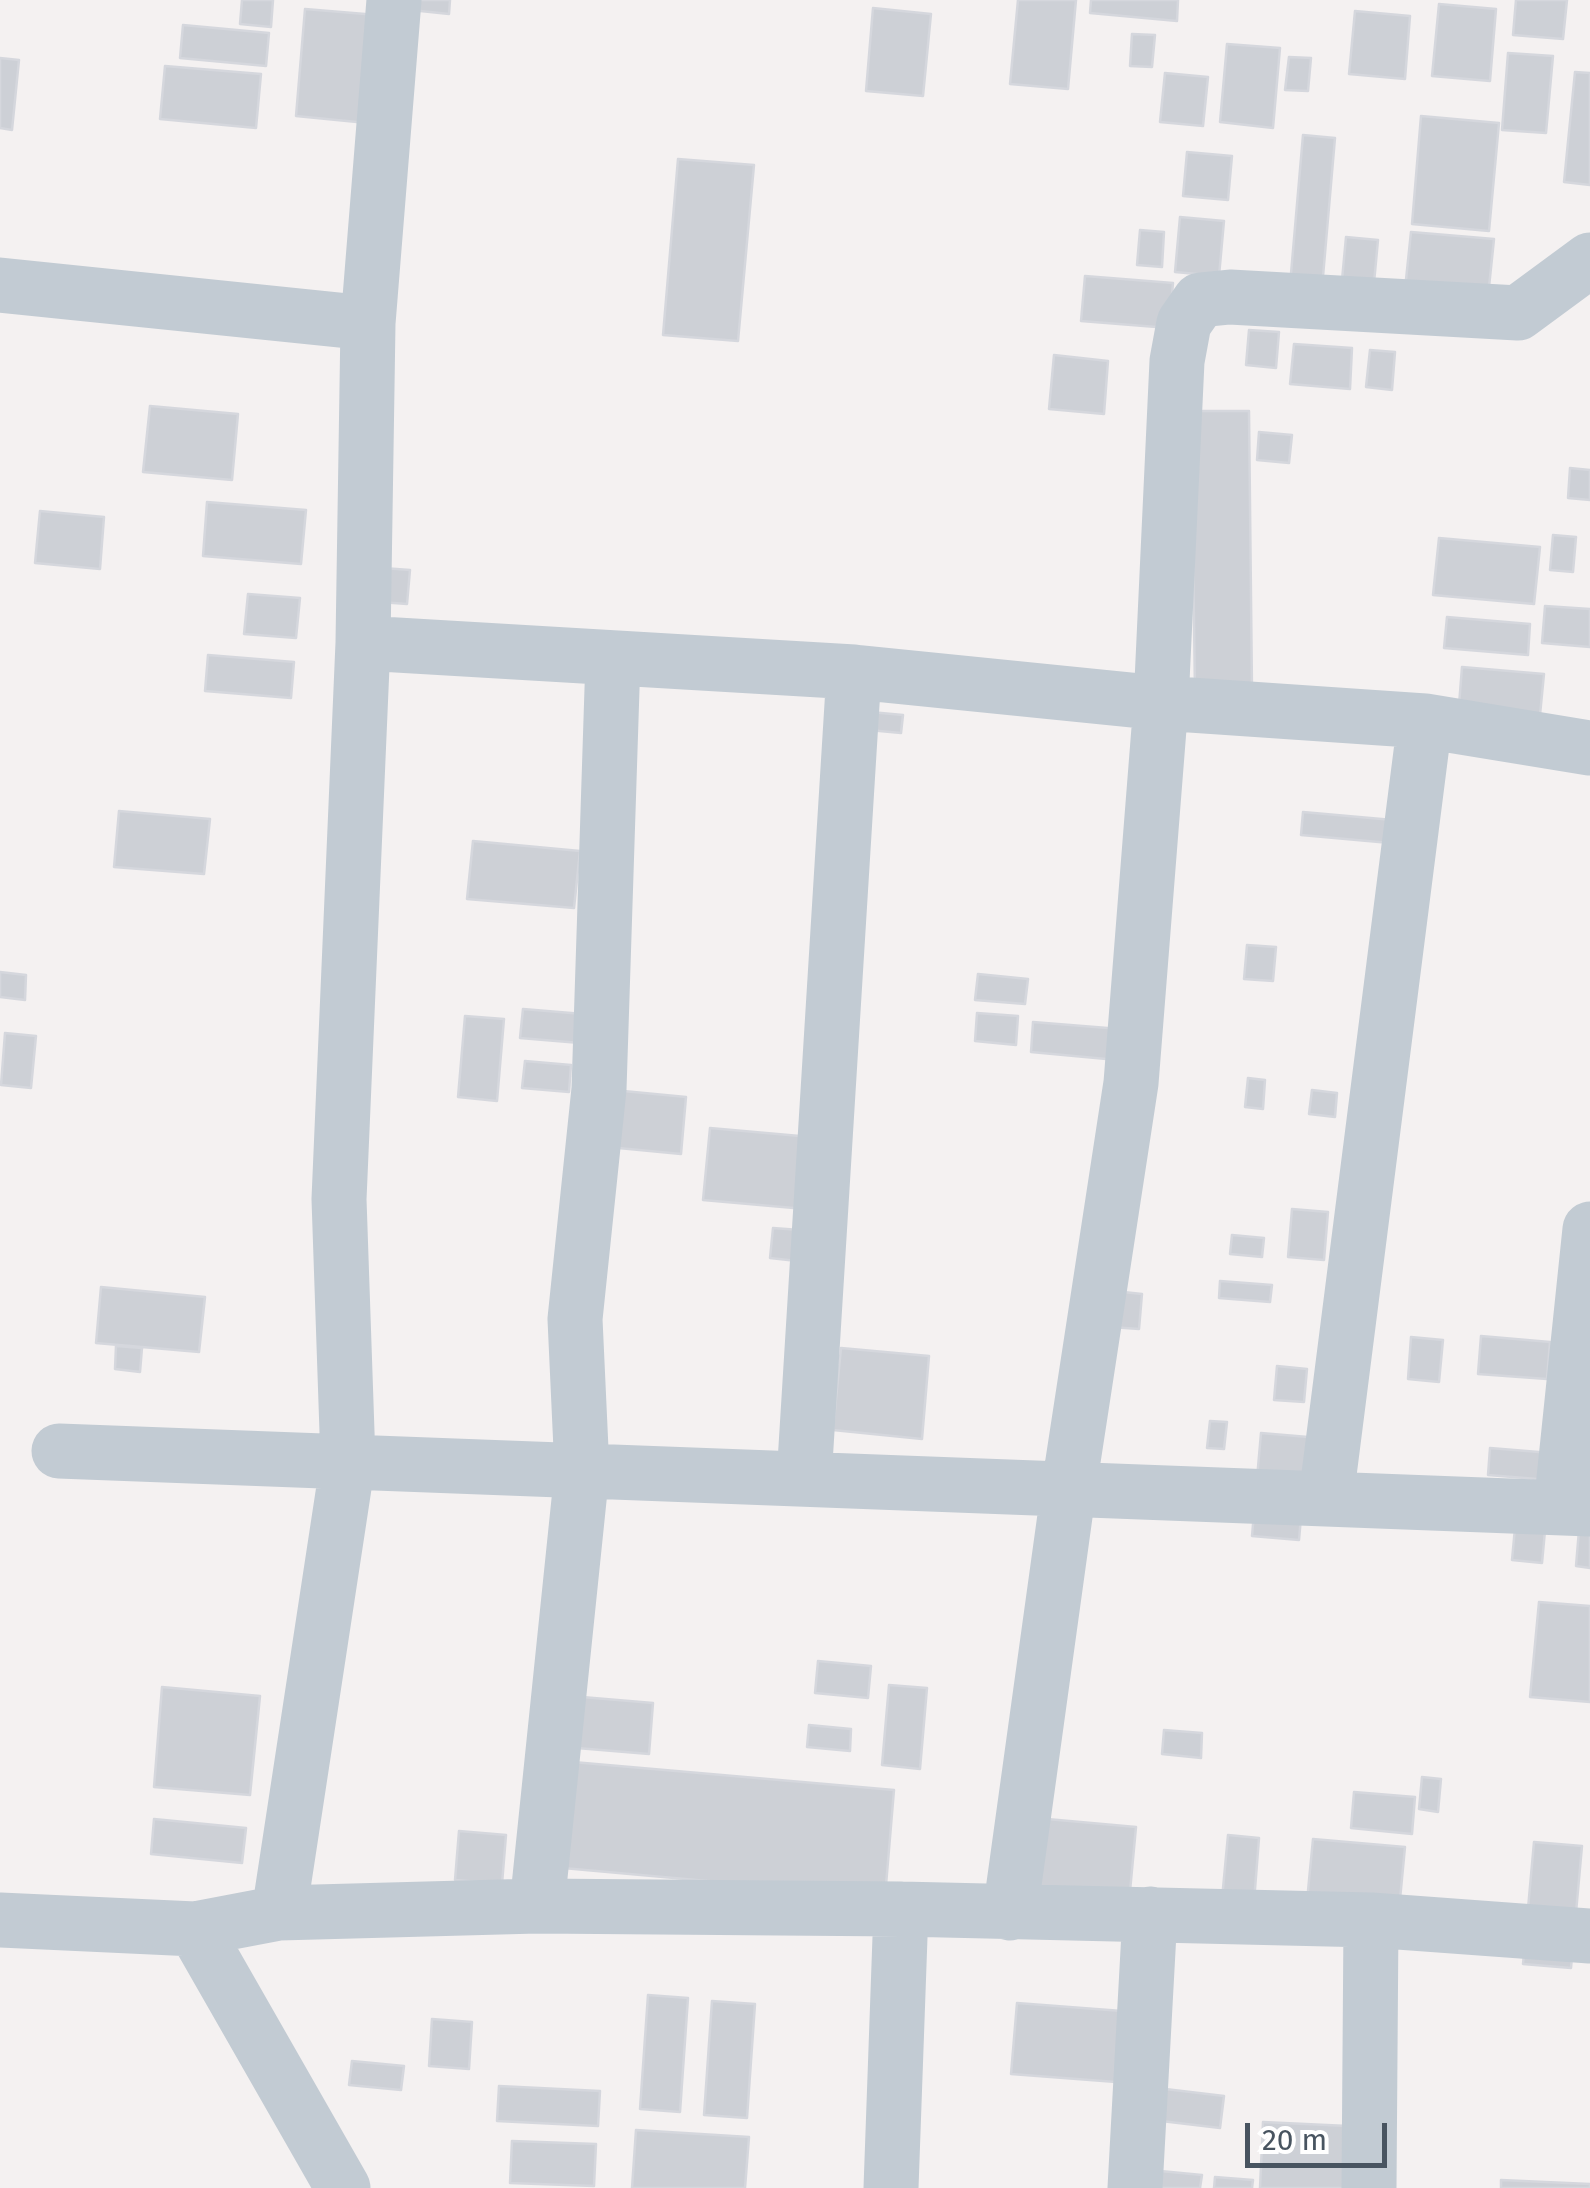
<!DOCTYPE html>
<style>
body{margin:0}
#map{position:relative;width:1590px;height:2188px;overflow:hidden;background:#f4f1f1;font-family:"Fira Sans",sans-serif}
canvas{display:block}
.scale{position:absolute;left:1245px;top:2123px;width:142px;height:45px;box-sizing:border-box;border:5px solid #485460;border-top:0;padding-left:12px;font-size:30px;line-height:35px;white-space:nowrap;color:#485460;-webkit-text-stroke:8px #fff;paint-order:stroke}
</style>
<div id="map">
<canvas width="1590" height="2188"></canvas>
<div class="scale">20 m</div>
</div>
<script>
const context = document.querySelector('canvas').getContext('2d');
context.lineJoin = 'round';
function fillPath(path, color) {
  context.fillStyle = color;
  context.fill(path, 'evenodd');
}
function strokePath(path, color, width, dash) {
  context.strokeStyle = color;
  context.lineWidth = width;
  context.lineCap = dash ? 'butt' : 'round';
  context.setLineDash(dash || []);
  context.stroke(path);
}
const building = new Path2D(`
 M242,0h31l-2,27 -31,-3z
 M412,0h38l-1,14 -38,-4z
 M1018,0h58l-8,89 -58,-5z
 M1091,0h87l-1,21 -87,-8z
 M1516,0h51l-4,39 -50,-4z
 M1439,4l57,5 -6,72 -58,-5z
 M873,8l58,6 -8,82 -57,-5z
 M305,9l72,6 -10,108 -71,-7z
 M1355,11l55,5 -5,63 -56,-5z
 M183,25l86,8 -3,33 -86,-8z
 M1132,34l23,1 -3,32 -22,-1z
 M1227,44l53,4 -7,80 -53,-6z
 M1508,53l45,3 -7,77 -44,-3z
 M1289,57l22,1 -3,33 -23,-1z
 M0,58l19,2 -7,70 -12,-2z
 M165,66l96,8 -5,54 -96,-9z
 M1575,72l15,1v112l-26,-3z
 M1165,73l43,4 -5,49 -43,-4z
 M1421,116l78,7 -10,108 -77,-7z
 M1303,135l32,3 -13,150 -32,-3z
 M1187,152l45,4 -4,44 -45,-4z
 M678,159l76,6 -16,176 -75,-6z
 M1180,217l44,4 -5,55 -44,-4z
 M1140,230l24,2 -2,35 -25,-2z
 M1411,232l83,7 -7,67 -83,-7z
 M1346,237l32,3 -4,43 -32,-3z
 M1085,276l88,7 -4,45 -88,-7z
 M1249,330l30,2 -3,36 -30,-3z
 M1294,344l58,4 -2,41 -60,-5z
 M1370,350l25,2 -3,38 -26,-3z
 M1054,355l54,6 -4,53 -55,-5z
 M150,406l88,8 -6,66 -89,-8z
 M1191,411h58l3,280 -57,1z
 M1259,432l33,3 -3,28 -32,-3z
 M1570,468l20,2v30l-22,-2z
 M207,502l99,8 -5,54 -98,-8z
 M40,511l64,6 -4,52 -65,-6z
 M1553,535l23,2 -3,35 -23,-2z
 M1439,538l101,9 -6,57 -101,-9z
 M383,568l27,2 -3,34 -27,-2z
 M248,594l52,4 -4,40 -52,-4z
 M1545,606l45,3v38l-48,-4z
 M1447,617l83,7 -2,31 -84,-7z
 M208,655l86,7 -3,36 -86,-7z
 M1462,667l82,7 -5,51 -81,-7z
 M827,708l76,7 -2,18 -75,-7z
 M119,811l91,8 -6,55 -90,-7z
 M1303,812l101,9 -3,23 -100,-9z
 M473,841l107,10 -6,57 -107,-9z
 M1247,945l29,2 -3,34 -29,-2z
 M0,972l26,3 -1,25 -25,-3z
 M978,974l50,5 -3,25 -50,-4z
 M523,1009l60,5 -3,29 -60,-5z
 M977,1013l41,3 -2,29 -41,-4z
 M465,1016l39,3 -7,82 -39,-4z
 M1033,1022l87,7 -3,31 -86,-8z
 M5,1033l31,3 -5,52 -30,-3z
 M525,1061l46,4 -2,27 -47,-4z
 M1248,1078l17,2 -2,29 -18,-2z
 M613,1090l73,7 -5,57 -73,-7z
 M1312,1090l25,3 -2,24 -26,-3z
 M710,1128l101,9 -6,72 -102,-9z
 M1292,1209l36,3 -4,48 -36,-3z
 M773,1228l27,2 -3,31 -27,-3z
 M1232,1235l32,3 -2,19 -32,-3z
 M1220,1281l52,4 -2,17 -51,-4z
 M101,1287l104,10 -6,55 -103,-9z
 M1114,1291l28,3 -3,35 -28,-2z
 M1481,1336l69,6 -3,37 -69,-5z
 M1411,1337l32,3 -4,42 -31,-3z
 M116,1346l26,2 -2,24 -25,-3z
 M841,1348l88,8 -7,83 -89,-9z
 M1277,1366l30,3 -3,33 -30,-2z
 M1210,1421l17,1 -3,27 -17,-1z
 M1261,1433l47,4 -9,103 -47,-4z
 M1490,1448l61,5 -2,27 -61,-5z
 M1516,1517l30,3 -4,43 -30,-3z
 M1580,1518h10v50l-14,-2z
 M1539,1602l51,4v96l-60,-5z
 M818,1661l53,5 -3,32 -53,-5z
 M889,1685l38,3 -7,81 -38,-4z
 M162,1687l98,9 -10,99 -96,-8z
 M582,1697l71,6 -4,51 -72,-6z
 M809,1725l42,4 -1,22 -43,-4z
 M1164,1730l38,3 -1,25 -39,-4z
 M573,1762l321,28 -9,107 -322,-29z
 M1422,1777l19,2 -3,33 -19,-3z
 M1354,1792l61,5 -3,37 -61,-6z
 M1036,1818l100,9 -7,75 -99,-9z
 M154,1819l92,9 -4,35 -91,-9z
 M459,1831l47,4 -4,49 -47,-4z
 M1228,1835l31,3 -5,64 -32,-3z
 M1313,1839l92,8 -6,63 -92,-9z
 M1534,1842l48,4 -11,122 -48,-4z
 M648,1995l40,3 -8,114 -40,-3z
 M712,2001l43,3 -8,114 -43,-3z
 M1017,2003l105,8 -6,71 -105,-8z
 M432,2019l40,3 -3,47 -40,-3z
 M352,2061l52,5 -3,24 -52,-5z
 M499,2086l101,5 -2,35 -101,-5z
 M1157,2088l67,8 -4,32 -67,-8z
 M1263,2122l85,4 -3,62h-85z
 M636,2130l113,7 -4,51h-113z
 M512,2141l84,3 -2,42 -84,-3z
 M1150,2170l52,5 -2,13h-51z
 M1215,2177l38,3 -1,8h-38z
 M1501,2180l89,4v4h-89z`);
fillPath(building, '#cdd0d6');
strokePath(building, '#d5d7dd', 2.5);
strokePath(new Path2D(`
 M0,285l368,38
 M363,643l491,29 307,31 264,18 165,27
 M59,1451l1531,58
 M804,1479l50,-807
 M1326,1498l99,-777
 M1561,1507l29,-278
 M537,1906l45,-435 -7,-152 24,-230 14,-431
 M279,1913l69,-452 -9,-262 24,-556 5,-320 26,-323
 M1010,1913l59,-426 62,-404 30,-380 16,-342 7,-38 16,-23 30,-3 288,16 72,-53
 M0,1920l195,9 84,-16 258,-7 364,3 470,11 219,16
 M195,1929l148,259
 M891,2188l10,-279
 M1135,2188l15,-274
 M1369,2188l2,-268`), '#c2cbd3', 55);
</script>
